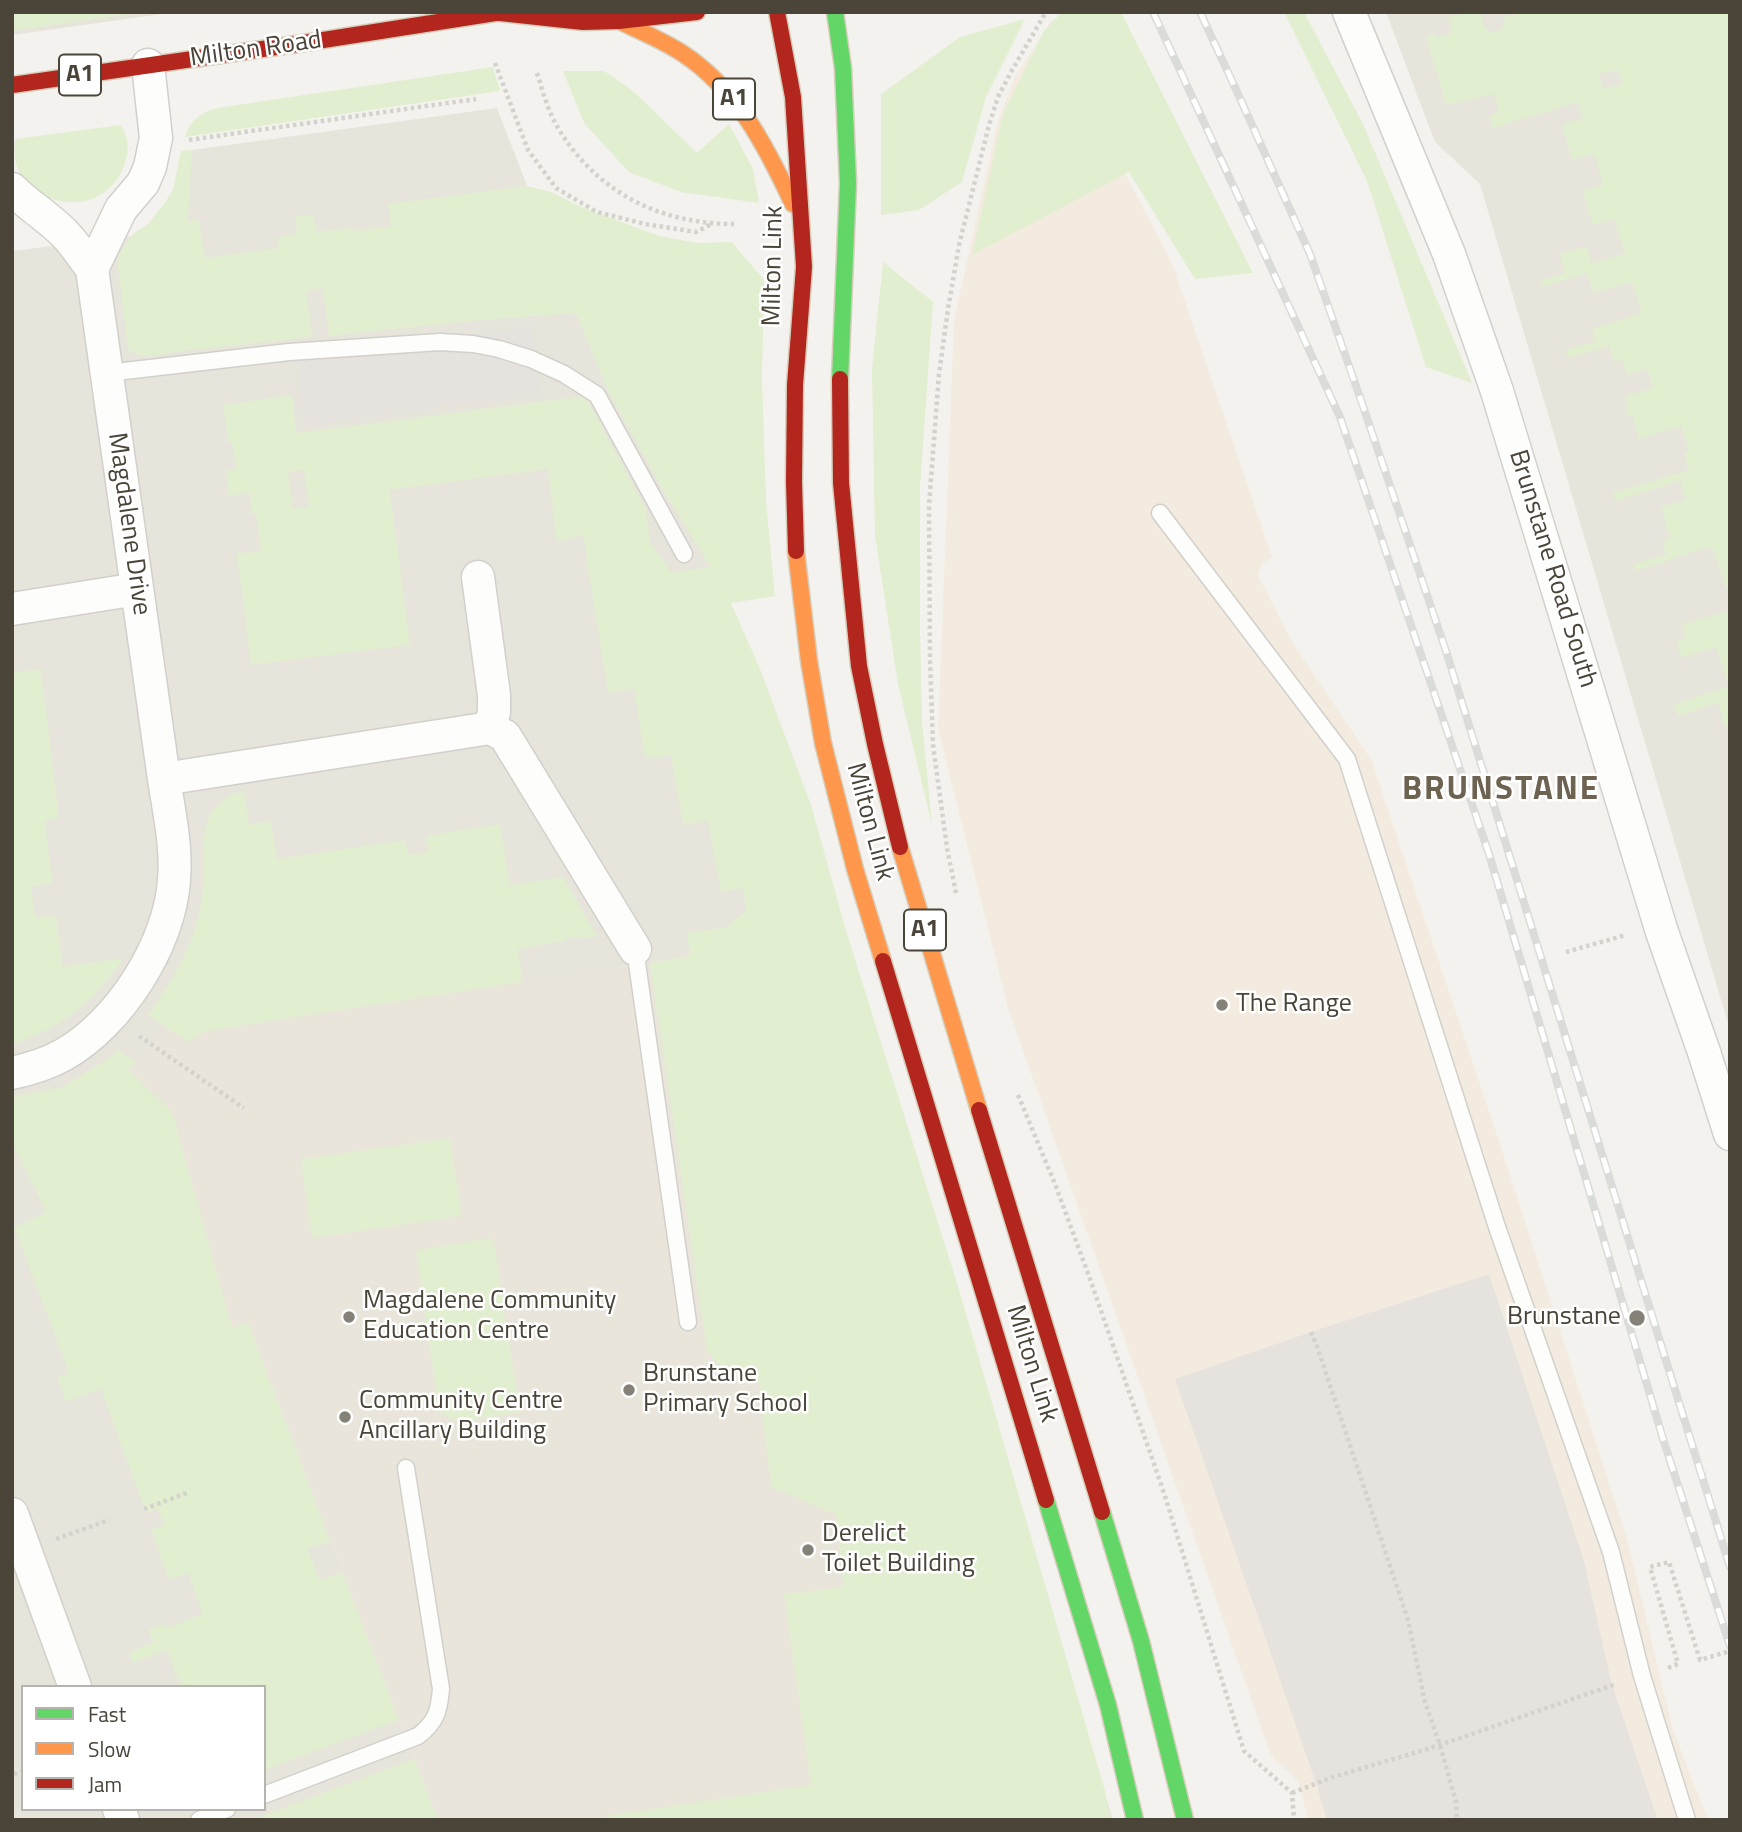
<!DOCTYPE html>
<style>
body{margin:0}
#map{position:relative;width:1742px;height:1832px;overflow:hidden;background:#f4f2ee;font-family:"Titillium Web",sans-serif}
canvas{display:block}
.frame{position:absolute;inset:0;border:14px solid #4b4439;pointer-events:none}
.legend{position:absolute;left:21px;top:1685px;width:245px;height:126px;box-sizing:border-box;background:#fff;border:2px solid #b7b4b0;margin:0;padding:9px 12px;list-style:none;font-size:21px;color:#4b4439}
.legend li{display:flex;align-items:center;gap:14px;height:35px}
.legend b{width:35px;border:2px solid #b7b4b0}
</style>
<div id="map">
<canvas width="1742" height="1832"></canvas>
<div class="frame"></div>
<ul class="legend">
<li><b style="height:9px;background:#63d668"></b>Fast</li>
<li><b style="height:9px;background:#ff974d"></b>Slow</li>
<li><b style="height:9px;background:#b3261e"></b>Jam</li>
</ul>
</div>
<script>
const context = document.querySelector('canvas').getContext('2d');
context.lineJoin = 'round';
function fillPath(path, color) {
  context.fillStyle = color;
  context.fill(path, 'evenodd');
}
function strokePath(path, color, width, dash) {
  context.strokeStyle = color;
  context.lineWidth = width;
  context.lineCap = dash ? 'butt' : 'round';
  context.setLineDash(dash || []);
  context.stroke(path);
}
function write(font, color, halo, rows, align = 'center') {
  context.font = font + ' "Titillium Web",sans-serif';
  context.lineWidth = 5;
  context.setLineDash([]);
  context.textBaseline = 'middle';
  context.strokeStyle = halo;
  context.fillStyle = color;
  for (const [text, x, y, turn = 0] of rows) {
    context.save();
    context.translate(x, y);
    context.rotate((+turn || 0) * Math.PI / 180);
    context.textAlign = isNaN(turn) ? turn : align;
    if (halo) context.strokeText(text, 0, 0);
    context.fillText(text, 0, 0);
    context.restore();
  }
}
fillPath(new Path2D(`
 M12,12h164l-164,23z
 M1386,12h344v1018l-250,-846 -45,-42z
 M497,108l79,205 86,175 49,79 135,364 -640,101 -34,80 60,216 16,-5 190,497h-426v-1569l156,-19 24,-82zM23,1687h241v122h-241z`), '#e7e4dc');
fillPath(new Path2D(`
 M1052,19l30,72 90,172 100,294 -10,7 -4,11 34,67 80,119 130,389 125,389 46,191 35,90h-400l-10,-39 -27,-25 -263,-748 -70,-278 16,-410 44,-199 17,-44z`), '#f3ebdf');
fillPath(new Path2D(`
 M846,931l267,889h-675l-190,-497 -16,6 -60,-217 -44,-42 40,-42 20,14 18,-11z`), '#eae5da');
fillPath(new Path2D(`
 M12,12h132l-132,19z
 M1062,12h59l132,261 -58,6 -66,-107 -157,83 31,-141 41,-83z
 M1284,12h20l59,112 109,259 -46,-16 -59,-186z
 M1467,12h14l4,16 7,5 10,-3 3,-8 -3,-10h3l2,5 13,-5h210v577l-4,1 -14,-44 -76,25 -2,-7 32,-10 -4,-12 8,-4 -9,-30 25,-9 -6,-18 -65,20 -2,-8 75,-23 -4,-17 5,-2 -8,-25 -42,13 -7,-24 -5,1 -1,-4 3,-1 -4,-14 28,-9 -6,-19 -20,6 -5,-16 -8,3 -5,-16 -41,12 -3,-8 30,-9 -3,-12 50,-16 -10,-31 -39,11 -6,-20 -45,14 -2,-6 25,-8 -5,-19 26,-8 6,18 33,-11 -11,-34 -21,6 -11,-34 21,-7 -9,-30 -22,6 -10,-35 21,-7 -5,-16 -85,26 -4,-13 10,-2 -5,-19 -48,11 -20,-69 10,-2 1,4 15,-5 -4,-15zM1618,70l4,14 -19,5 -4,-15z
 M1025,19l-39,78 -24,85 -43,28 -38,5v-121l79,-57z
 M493,67l7,24 -315,46c5,-17 16,-24 32,-29z
 M563,71h41l29,20 64,62 32,-29 24,45 6,34 -78,-11 -52,-20 -45,-49z
 M121,125c2,4 5,9 6,15 4,22 -11,49 -32,58 -28,11 -62,0 -76,-27 -5,-9 -5,-22 -4,-32z
 M192,150l-4,71 11,-1 6,38 74,-10 -1,-11 19,-3 -2,-18 18,-1 3,17 37,-5 1,4 37,-5 -3,-22 139,-18 24,6 28,14 80,30 39,7 34,-1 32,38 -2,98 4,124 9,94 -44,7 29,66 51,136 35,126 111,352 148,508 5,29h-530l231,-35 -27,-191 60,-7 -9,-73 -64,-27 -14,-117c-25,1 -34,3 -50,-19l-57,-388 40,-7 -3,-23 39,-6 20,-17 -3,-22 -22,4 -13,-71 -25,4 -12,-70 -26,4 -11,-70 -26,4 -25,-158 -26,7 -9,-73 -158,21 20,155 -159,20 -14,-111 24,-3 -5,-37h-4l-2,-21 -21,3 -3,-25 10,-2 -4,-27h-4l-5,-37 69,-10 5,38 288,-37 61,113 4,33 22,31 38,-6 -48,-79 -53,-95 -33,-80 -96,7 -151,16 -6,-48 -17,3 6,46 -138,15c-15,4 -34,8 -46,-3l-11,-89 7,-14 9,-12 15,-10 16,-20 9,-14 8,-39zM304,470l5,37 -16,2 -5,-37z
 M883,262l50,40 -13,185v145l2,89 10,104 -34,-141 -23,-148 -3,-167z
 M1730,610v115l-5,2 -7,-24 -40,13 -4,-12 55,-18 -13,-39 -35,11 -5,-17 10,-3 -4,-13z
 M41,669l18,149 -14,2 7,63 -21,3 4,31 21,-2 7,51 61,-8c-30,44 -61,70 -112,86v-371z
 M244,791l5,33 22,-3 6,38 128,-19 3,15 20,-3 -3,-16 75,-12 10,61 53,-8 34,59 -18,3 -1,-2 -13,2v2l-47,8 5,33 -317,49 -18,11 -40,-27c18,-26 36,-54 46,-84 5,-14 8,-28 9,-42 2,-39 -9,-86 41,-98z
 M118,1050l18,12 -7,8 43,42 60,216 16,-5 82,218 -22,8 12,31 22,-8 57,148 -135,50v-83h-83l-14,-37 -34,13 -4,-11 24,-9 -5,-13 17,-7 2,5 36,-14 -15,-41 -19,7 -18,-50 13,-5 -6,-16 -12,4 -45,-124 -35,13 -9,-25 12,-4 -48,-128 -8,-17 33,-16 -34,-70v-46l49,-8 45,-28z
 M450,1138l12,78 -150,22 -11,-79z
 M493,1238l27,174 -61,10 -20,-10 -23,-162z
 M414,1759l24,61h-177l-2,-3z`), '#e1eecf');
fillPath(new Path2D(`
 M532,327l9,67 -237,30 -8,-67z
 M1489,1274l95,287 28,124 46,135h-331l-11,-37 -141,-404 136,-47z`), '#e6e3df');
const lane = new Path2D(`
 M107,373l182,-21 151,-10 33,2 26,5 32,10 33,15 33,21 87,159
 M1160,513l187,246 150,468 114,325 31,124 45,144
 M635,949l53,373
 M264,1795l154,-59c18,-14 21,-24 23,-47l-35,-221
 M199,1820l28,-11`);
const street = new Path2D(`
 M1349,12l100,242 48,137 165,541 42,120 26,82
 M12,189c16,16 36,28 52,44 10,10 19,24 28,36l72,510c5,33 13,68 10,101 -4,64 -55,144 -111,175 -16,9 -33,14 -51,18
 M92,269l29,-60 22,-26 7,-16 6,-29 -8,-73
 M478,577l16,118v17l-4,16 15,8 130,213
 M12,609l125,-20
 M164,779l326,-51
 M12,1514l63,173
 M119,1809l4,11`);
const fast = new Path2D(`
 M835,12l8,56 5,115 -8,196
 M1046,1500l62,205 27,115
 M1102,1512l39,129 44,179`);
const slow = new Path2D(`
 M619,21c21,10 43,19 63,32 55,36 84,93 111,151
 M796,551l13,110 14,82 32,126 28,92
 M900,847l79,263`);
const jam = new Path2D(`
 M777,12l16,85 11,170 -9,118 -1,97 2,69
 M500,13l83,9 36,-1 78,-9
 M12,85l292,-42 198,-31
 M840,379l1,104 18,183 16,78 25,103
 M883,961l163,539
 M979,1110l123,402`);
strokePath(lane, '#d2d0cb', 19);
strokePath(street, '#d2d0cb', 35);
strokePath(fast, '#d6cebb', 19);
strokePath(slow, '#d6cebb', 19);
strokePath(jam, '#d6cebb', 19);
strokePath(new Path2D(`
 M495,63l33,87 28,38 41,24 48,12 51,8 16,-8
 M537,73c6,19 11,38 21,55 39,65 103,96 176,96
 M189,140l287,-41
 M956,893l-9,-45 -14,-103 -3,-87 -1,-153 10,-131 9,-65 11,-64 30,-120 9,-28 13,-25 35,-60
 M1566,952l60,-17
 M139,1036l105,72
 M1018,1095l37,89 34,92 75,217 80,258 48,42 2,27
 M1311,1332l7,17 90,271 17,82 15,43 16,57 1,18
 M144,1509l43,-16
 M56,1539l53,-19
 M1668,1668l10,-4 -28,-97 19,-5 31,98 30,-9
 M14,1774l9,-3
 M1292,1793l38,-15 110,-33 176,-61`), '#d3d2cc', 4.5, [3.5, 3.5]);
strokePath(lane, '#fdfdfc', 16);
strokePath(street, '#fdfdfc', 32);
strokePath(fast, '#63d668', 16);
strokePath(slow, '#ff974d', 16);
strokePath(jam, '#b3261e', 16);
const rail = new Path2D(`
 M1153,12l187,405 149,437 175,588 66,204
 M1200,12l39,84 71,158 54,155 82,242 284,916`);
strokePath(rail, '#dbdbda', 8);
strokePath(rail, '#fff', 5, [16]);
for (const [x, y, r, color] of [
 [1222,1005,7,"#868178"],
 [349,1317,7,"#868178"],
 [1637,1318,9,"#868178"],
 [629,1390,7,"#868178"],
 [345,1417,7,"#868178"],
 [808,1550,7,"#868178"]
]) {
  const dot = new Path2D();
  dot.arc(x, y, r, 0, 2 * Math.PI);
  context.fillStyle = color;
  context.fill(dot);
  strokePath(dot, '#fff', 2.5);
}
for (const [x, y, w] of [
 [80,75,42],
 [734,99,42],
 [925,930,42]
]) {
  const box = new Path2D();
  box.roundRect(x - w / 2, y - 20.5, w, 41, 5);
  context.fillStyle = '#fff';
  context.fill(box);
  strokePath(box, '#4b4439', 2);
}
write('bold 24px', '#4b4439', null, [
 ["A1",80,75],
 ["A1",734,99],
 ["A1",925,930]
]);
write('26px', '#4b4439', '#fff', [
 ["Milton Road",256,50,-8],
 ["Milton Link",774,266,-89],
 ["Magdalene Drive",128,524,82],
 ["Brunstane Road South",1552,569,73],
 ["Milton Link",869,822,75],
 ["Milton Link",1031,1364,73]
]);
write('26px', '#4b4439', '#fff', [
 ["The Range",1236,1005],
 ["Magdalene Community",363,1302],
 ["Education Centre",363,1332],
 ["Brunstane",1621,1318,"right"],
 ["Brunstane",643,1375],
 ["Primary School",643,1405],
 ["Community Centre",359,1402],
 ["Ancillary Building",359,1432],
 ["Derelict",822,1535],
 ["Toilet Building",822,1565]
], 'left');
context.letterSpacing = '2px';
write('bold 33px', '#6e6250', '#fff', [
 ["BRUNSTANE",1501,791]
]);
context.letterSpacing = '0px';
</script>
